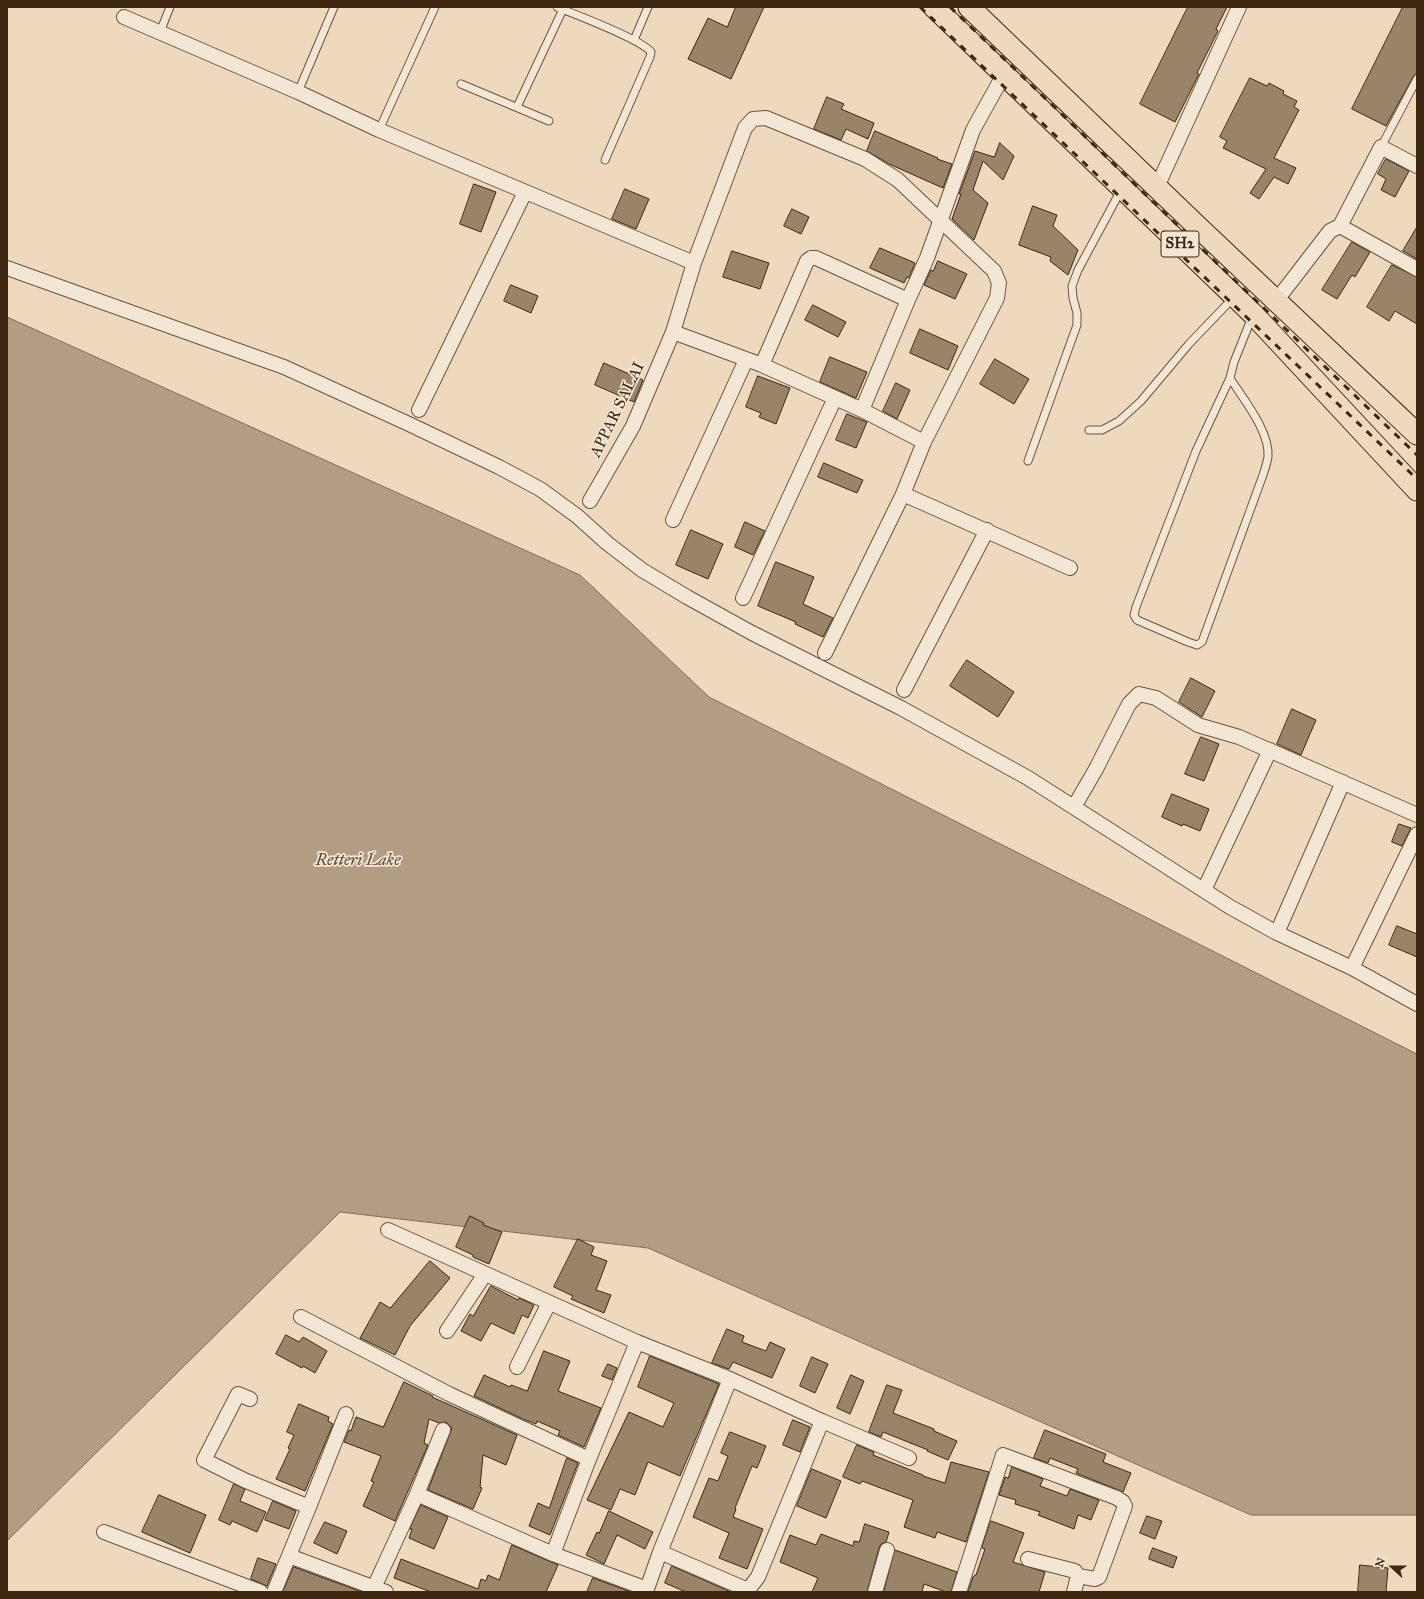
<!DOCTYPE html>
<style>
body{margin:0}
#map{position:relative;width:1424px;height:1599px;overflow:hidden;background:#eed9be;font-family:"IM FELL Great Primer",serif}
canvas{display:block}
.frame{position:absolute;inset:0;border:8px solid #3d2710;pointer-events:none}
.north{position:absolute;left:1372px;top:1547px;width:40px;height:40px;-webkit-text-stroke:3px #f4e6d5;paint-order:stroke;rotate:291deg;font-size:11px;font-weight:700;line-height:16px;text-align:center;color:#3d2710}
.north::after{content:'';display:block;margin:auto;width:14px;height:18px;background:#3d2710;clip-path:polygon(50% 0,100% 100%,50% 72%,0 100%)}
</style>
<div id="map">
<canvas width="1424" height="1599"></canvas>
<div class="frame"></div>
<div class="north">N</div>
</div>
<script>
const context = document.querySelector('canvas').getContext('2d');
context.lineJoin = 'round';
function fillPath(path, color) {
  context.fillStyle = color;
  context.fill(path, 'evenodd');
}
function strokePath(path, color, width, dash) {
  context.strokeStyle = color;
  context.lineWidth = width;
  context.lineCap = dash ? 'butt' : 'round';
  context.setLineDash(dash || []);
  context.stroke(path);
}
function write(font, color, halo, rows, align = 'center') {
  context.font = font + ' "IM FELL Great Primer",serif';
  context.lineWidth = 3.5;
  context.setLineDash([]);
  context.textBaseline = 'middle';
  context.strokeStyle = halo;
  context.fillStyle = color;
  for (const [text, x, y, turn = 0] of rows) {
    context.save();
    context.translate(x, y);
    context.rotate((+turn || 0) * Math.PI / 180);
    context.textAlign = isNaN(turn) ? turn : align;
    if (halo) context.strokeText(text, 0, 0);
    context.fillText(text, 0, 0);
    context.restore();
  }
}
const water = new Path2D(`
 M7,317l573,258 129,122 708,357v461h-166l-603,-267 -308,-36 -333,329z`);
fillPath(water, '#b29c83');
strokePath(water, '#836d55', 1);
const building = new Path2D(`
 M736,7h28l-33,72 -43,-20 20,-41 19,9z
 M1188,7h39l-11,22 2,2 -21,42 2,1 -24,48 -35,-18z
 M1403,7h14v65l-4,5 -27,49 -34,-17z
 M1250,78l17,8 2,-3 15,8 -1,3 14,7 -3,6 5,3 -25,48 22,10 -8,16 -14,-7 -15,22 -9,-6 16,-24 -43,-21 4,-7 -7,-4z
 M827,97l17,7 -3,5 33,14 -6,16 -22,-10 -5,11 -27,-11z
 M875,131l63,27 -1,1 15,5 -9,24 -54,-24 -22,-13z
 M1000,143l14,13 -11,24 -20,-19 -10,29 15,13 -14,37 -22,-21 9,-25h-2l16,-43 19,6z
 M1386,159l23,12 -14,26 -14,-7 5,-11 -8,-5z
 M474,184l22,8 -15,40 -21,-8z
 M625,189l24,10 -13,30 -24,-10z
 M1033,206l24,9 -4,11 25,24 -10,25 -18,-14 1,-4 -32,-12z
 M792,209l17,8 -8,17 -17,-8z
 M1417,227v32l-14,-8z
 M1352,242l18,10 -15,25 -3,-2 -15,24 -15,-9z
 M880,248l35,15 -6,15 -2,-1 -3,6 -34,-15z
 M732,251l37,12 -9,26 -37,-12z
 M938,261l29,13 -12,25 -31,-14 7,-15 2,1z
 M1392,265l25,12v47l-22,-13 -6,10 -22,-14z
 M511,285l27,11 -7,17 -27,-12z
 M813,305l33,17 -8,15 -33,-17z
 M920,329l38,17 -10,24 -38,-17z
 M830,357l37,15 -11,26 -36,-16z
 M995,359l34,20 -15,25 -34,-20z
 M604,363l39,17 -9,22 -39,-17z
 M758,376l32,12 -14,36 -17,-7 2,-4 -15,-6z
 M896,383l14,7 -13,29 -14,-8z
 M847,414l20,8 -11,26 -20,-8z
 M824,463l39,17 -6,13 -39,-16z
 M745,522l20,9 -12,24 -18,-8z
 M691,530l32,14 -15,35 -32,-14z
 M776,562l38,15 -11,27 30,14 -10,19 -28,-13 1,-2 -38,-16z
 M967,660l47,32 -16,25 -48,-31z
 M1191,678l24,13 -13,26 -23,-15z
 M1292,709l24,11 -15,35 -24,-11z
 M1201,737l18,7 -15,37 -19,-7z
 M1172,794l37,15 -9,22 -17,-7 -1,2 -20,-9z
 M1399,824l12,4 -9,18 -10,-4z
 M1397,926l20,8v23l-28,-12z
 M470,1216l14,7 -1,2 19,7 -13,32 -16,-7v-2l-17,-8z
 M578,1239l16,8 -3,8 16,6 -11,29 15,5 -7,18 -33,-14 2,-3 -19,-9z
 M430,1261l20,17 -40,48 -15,29 -35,-17 20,-36 10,6z
 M491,1286l27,14 1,-2 15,7 -6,13 -6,-3 -8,19 -23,-11 -10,18 -20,-10 9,-17 3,2z
 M727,1329l17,7 -2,6 24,9 4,-9 15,7 -13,29 -39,-16 -4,7 -17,-6z
 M286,1335l13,7 4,-5 24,14 -12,22 -12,-7 -1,2 -26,-14z
 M544,1351l26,10 -12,30 43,17 -17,39 -26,-12 2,-4 -23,-10 -1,3 -13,-5 -49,-23 10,-21 26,12 1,-2 16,6z
 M650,1356l69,28 -39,92 -32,-14 -13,33 -15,-6 -9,21 -24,-10 42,-88 34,15 11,-24 -36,-16z
 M812,1357l16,7 -13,29 -15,-7z
 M608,1364l9,4 -5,12 -10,-4z
 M851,1375l13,6 -14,33 -13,-6z
 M404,1382l29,14 -1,1 85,38 -11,30 -23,-10 -3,32 2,1 -9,21 -45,-19 24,-62 -6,-6 -7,1 -10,-4 -5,24 4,2 -33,76 -32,-15 11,-24 -3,-1 10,-25 -37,-14 5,-12 2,1 5,-14 27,10z
 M887,1385l15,5 -9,23 41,16v2l23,10 -9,19 -21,-9 1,-1 -45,-18 -2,5 -12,-5z
 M299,1404l30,13 -1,4 5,3 -28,67 -29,-12 14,-30 -2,-1 6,-13 -7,-3z
 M793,1420l17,7 -10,25 -17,-7z
 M1045,1430l61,24 -3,8 28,11 -8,19 -47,-19 2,-4 -28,-11 -2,5 -14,-5z
 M730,1432l36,14 -9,22 -5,-2 -17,42 1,1 -3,8 30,12 -16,40 -28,-11 10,-25 -36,-16 16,-39 9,3 10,-25 -7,-3z
 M857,1445l17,7 -1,3 50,20v1l22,7 6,-21 38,10 -23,70 -29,-10 -2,6 -31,-11 9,-27 -51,-19 -2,3 -17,-7z
 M567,1458l11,5 -28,72 -21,-9 9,-23 11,5z
 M1012,1467l31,12 -3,7 27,10 3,-7 29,11 -8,20 -13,-5 -4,14 -36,-14 2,-3 -25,-8 1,-4 -17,-5 6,-18 3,1z
 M812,1469l29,12 -15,37 -29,-12z
 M234,1484l11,5 -5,12 26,11 -9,20 -25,-11 -2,4 -11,-5z
 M159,1495l47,20 -16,38 -48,-21z
 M273,1501l23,10 -7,18 -24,-9z
 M421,1505l27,12 -14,32 -25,-11 3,-9h-2z
 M609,1511l44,21 -8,17 -28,-14 -13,29 -18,-9 11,-23 2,1z
 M1147,1516l15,5 -7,18 -15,-6z
 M991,1521l33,12 -11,29 32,10 -6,20h-71l5,-15 2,-2h1l9,-26 -3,-1z
 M325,1522l22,9 -10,23 -23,-11z
 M865,1524l24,8 -3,10 -5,2 -2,4 -12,44h-55l6,-14 -38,-16 10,-27 26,10 5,-11 32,12 1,-5 5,1z
 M512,1545l46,20 -12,27h-115l-37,-14 7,-19 77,30 3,-10 5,2 2,-6 11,5z
 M1153,1548l24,9 -4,11 -24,-9z
 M895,1550l62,22 -6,20h-5l-22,-8 -2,8h-38z
 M258,1558l18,6 -9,22 -16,-7z
 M1360,1565l28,3 -2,24h-28z
 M672,1566l59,26h-45l-21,-9z
 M294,1567l68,25h-79z
 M593,1578l38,14h-44z`);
fillPath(building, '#99846a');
strokePath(building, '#3d2710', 1);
const lane = new Path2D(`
 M557,7c19,8 84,32 94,45l-1,5 -45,103
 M160,32l10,-25
 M634,40l14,-33
 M461,84l88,37
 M298,92l36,-85
 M517,107l47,-100
 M379,130l56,-123
 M1381,147l36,-68
 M1230,378l-34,73 -60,156 -2,8 3,5 51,22 9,3 5,-3 61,-167c2,-6 4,-12 5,-18 2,-26 -25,-58 -38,-79l4,-16 18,-45
 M1089,430h13l17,-9 22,-20 48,-57 44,-46
 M1028,461l49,-136v-12l-4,-15 -1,-12 6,-16 43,-80`);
const street = new Path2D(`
 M124,17l174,75 81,38 315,133 -21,69 -40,94 -43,75
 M1417,166l-36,-19 -41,79 77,43
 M1157,187l82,-180
 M694,263l51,-135 8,-9 13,-1 99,41 33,21 96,91 5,12 -2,15 -73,144
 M7,268l277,99 125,57 90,43 41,22 37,27 30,27 35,27 45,27 65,36 149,75 127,70 202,129 47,26 75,35 65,36
 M1276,301l54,-70 10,-5
 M673,332l89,33 100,45 62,32 -21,52 -78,159
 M762,365l45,-104 4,-3h5l92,42
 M419,410l106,-218
 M862,410l46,-110 19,-42 46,-128 31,-56
 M903,494l167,74
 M673,520l73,-160
 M743,598l92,-200
 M904,690l83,-160
 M1074,807l22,-38 33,-65 10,-10 17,4 42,27 41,12 178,78
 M1204,890l66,-140
 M1277,933l66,-151
 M1352,968l65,-134
 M388,1230l249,112
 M301,1317l148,77 140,65
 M447,1331l38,-57
 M517,1367l32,-64
 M250,1399l-12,-5 -34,66 40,20 65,27
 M822,1421l87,37
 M417,1494l26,-64
 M104,1532l157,60
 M660,1552l88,38 10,-13 64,-156 -92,-42
 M289,1556l97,36
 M1028,1559l47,12 3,5 -4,16
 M274,1592l35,-85 37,-93
 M372,1592l45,-98 136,60
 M645,1592l2,-3 13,-37 70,-173 -93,-37 -48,117 -36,95 94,35
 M875,1592l12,-42
 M959,1592l44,-137 114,43 6,4 2,4 -26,71 -4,2 -17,-3`);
const primary = new Path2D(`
 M934,7l319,307 164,176
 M969,7l227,218 221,209`);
strokePath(lane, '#69543c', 9);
strokePath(street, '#69543c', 16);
strokePath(primary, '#3d2710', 23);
strokePath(lane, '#f4e6d5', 7);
strokePath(street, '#f4e6d5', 14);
strokePath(primary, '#eed9be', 21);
strokePath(new Path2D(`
 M920,7l497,472
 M950,7l467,448`), '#3d2710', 3, [7, 7]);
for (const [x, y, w] of [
 [1180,244,38]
]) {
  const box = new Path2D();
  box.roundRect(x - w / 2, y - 13, w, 26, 3);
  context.fillStyle = '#f4e6d5';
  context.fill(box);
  strokePath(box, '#3d2710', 1);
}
write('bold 15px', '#3d2710', null, [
 ["SH2",1180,244]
]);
write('16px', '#3d2710', '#f4e6d5', [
 ["APPAR SALAI",618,410,-64]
]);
write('italic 17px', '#604a32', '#f4e6d5', [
 ["Retteri Lake",358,861]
]);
</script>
